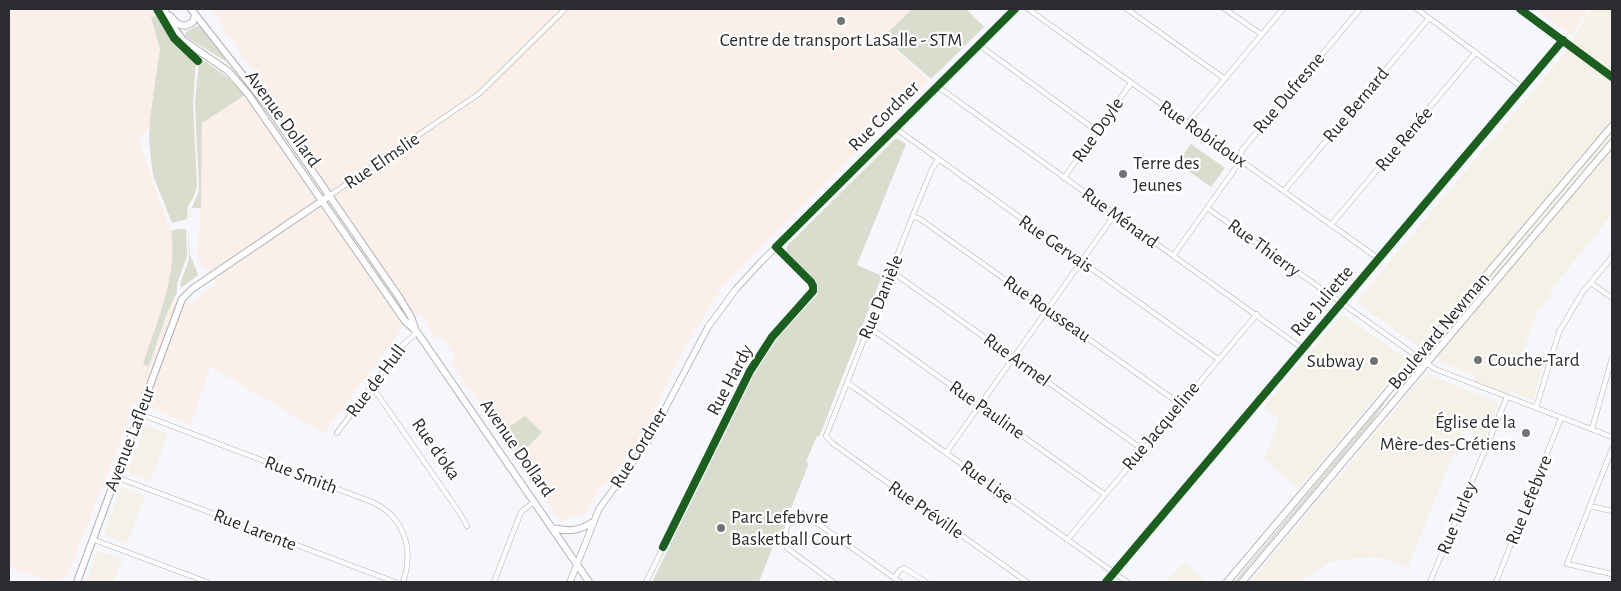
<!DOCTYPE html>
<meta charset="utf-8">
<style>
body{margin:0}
#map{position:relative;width:1621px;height:591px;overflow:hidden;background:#f6f7fc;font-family:"Alegreya Sans",sans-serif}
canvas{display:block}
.frame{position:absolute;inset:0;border:10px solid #2b2c30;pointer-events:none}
</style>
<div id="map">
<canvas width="1621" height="591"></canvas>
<div class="frame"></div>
</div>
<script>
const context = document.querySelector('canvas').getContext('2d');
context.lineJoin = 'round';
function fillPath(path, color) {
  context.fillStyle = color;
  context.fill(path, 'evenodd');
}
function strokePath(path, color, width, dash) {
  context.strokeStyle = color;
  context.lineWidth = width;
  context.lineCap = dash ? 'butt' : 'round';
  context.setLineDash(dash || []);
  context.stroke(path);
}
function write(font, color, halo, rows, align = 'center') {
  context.font = font + ' "Alegreya Sans",sans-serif';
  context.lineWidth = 4.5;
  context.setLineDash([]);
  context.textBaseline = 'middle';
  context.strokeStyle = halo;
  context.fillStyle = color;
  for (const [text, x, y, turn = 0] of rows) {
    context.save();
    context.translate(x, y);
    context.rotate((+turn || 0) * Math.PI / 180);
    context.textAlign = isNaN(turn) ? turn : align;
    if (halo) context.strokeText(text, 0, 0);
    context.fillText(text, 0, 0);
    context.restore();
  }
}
fillPath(new Path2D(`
 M1591,9h21v205l-53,66 -24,38 -13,37 22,9 -11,36 -23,-9 -3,6 -33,-13v-9l-36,-14 2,-3 -21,-15 -3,2 -60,-43 208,-248z
 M1342,314l61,42 3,4 -108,129 -34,-30 15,-39 -15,-13z
 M1428,374l69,28 2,2 -14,34 -22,-8 -55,137 -27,-9 -12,-1 -39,5 -30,20h-50l169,-201 3,-1 1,-4z
 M146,425l22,9 -18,47 -23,-9z
 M121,487l24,9 -18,48 -23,-9z
 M98,551l25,8 -10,23h-26z
 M1184,562l23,20h-41z`), '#f5f1e7');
fillPath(new Path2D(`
 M11,9h142l6,20 3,23 -12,75 -12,12 39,110 -7,50 22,4 24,-20 -14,-18 -5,-11 4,-46 1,-85 43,-28 12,18 17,-11 -64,-93h702l-29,28 45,44 -184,183 -25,28 -35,57 -38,79 -21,32 -25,29 -15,26 -25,5 -110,-158 5,-7 -14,-17h-7l-14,-25 -18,15 -78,106 -113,-67 -21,59 -38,-18 -20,-6 -7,28 -59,148 -15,4 -42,-15v-557z
 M1534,9h55l-18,26z`), '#faefe9');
fillPath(new Path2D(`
 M912,9h54l18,18 -53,52 -48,-42z
 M161,15c8,7 13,21 23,30 20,19 43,27 61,50l-43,28 -1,85h-10l-1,11c-2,-11 8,-19 9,-31l-4,-85 4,-44 -22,-19z
 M154,16l5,1 17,25 20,19 -3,44 4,81 -2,8 -7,13 -1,12 -15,4 -19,-48 -4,-33 1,-24 10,-69 -9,-32z
 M196,26l5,1 25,31 -1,3 -40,-25 1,-4z
 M895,139h3l8,5 -49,121 25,11 -63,161 -2,-1 -11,26 3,1 -31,78h-3l-16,41h-107l102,-208 26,-39 37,-40 1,-8 -2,-5 -26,-27 -5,-3 2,-1v-5z
 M1191,144l34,24 -14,19 -34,-24z
 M177,229h9l1,27 -10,28v8l-10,21 -22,64 3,-11 -5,-2c14,-43 35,-88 28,-133z
 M188,230l2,25 8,19 -1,2 -16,12 -1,-4 9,-25z
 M1391,394l-18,26 -137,162h-2z
 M525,416l17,16 -21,22 -18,-23z`), '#d9ddce');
const minor = new Path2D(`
 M1028,9l351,250
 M1127,9l98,70
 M1225,9l36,25
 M1417,9l106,79
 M979,45l118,86
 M937,86l366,263
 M1188,123l95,-114
 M895,128l323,231
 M938,160l-6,9 -17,41 -89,226 6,7 195,139
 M1064,178l67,-95
 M1284,191l145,-173
 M329,196l151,-103 85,-84
 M1207,208l228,161 177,68
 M913,216l7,3 260,185
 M1331,225l145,-173
 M1173,256l64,-90 5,-16 118,-141
 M891,271l251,178
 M1591,283l21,15
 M869,327l235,167
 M847,383l8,5 272,194
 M371,387l7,8 81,117 8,14
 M1536,408l23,-76 23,-39 30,-36
 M140,414l232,88c33,15 42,48 31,80
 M1592,429l20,-71
 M337,433l64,-86 16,-15
 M1612,449l-45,115 45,10
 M946,453l169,-239
 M116,477l279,105
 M1590,506l22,5
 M92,539l115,43
 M1067,540l190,-226
 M894,578l6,-8 4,-2 22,14
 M494,582l27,-70 13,-10
 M646,582l104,-211 22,-34 41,-46v-5l-2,-4 -35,-35
 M833,582l-46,-34c-6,-13 3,-42 20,-32l93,66
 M1106,582l457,-542
 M1430,582l77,-185
 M1496,582l65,-164`);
const tertiary = new Path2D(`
 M1520,9l92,68
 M570,582l29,-73 48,-66 61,-116 28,-38 25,-27 254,-253`);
const secondary = new Path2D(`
 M164,9l10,19 9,12 45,31 20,23 157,227 12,11 9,13 163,237
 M191,9l80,102 128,186 12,20 5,14
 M170,16l8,8 7,2 8,-4 2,-7
 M552,528c17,4 27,3 41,-6
 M77,582l105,-283 10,-10 137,-93
 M1227,582l385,-456
 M1242,582l370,-439`);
strokePath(minor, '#afb1b4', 5.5);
strokePath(tertiary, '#afb1b4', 7);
strokePath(secondary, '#afb1b4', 8);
strokePath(minor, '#fefeff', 4.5);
strokePath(tertiary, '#fefeff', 5.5);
strokePath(secondary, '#fefeff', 6);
strokePath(new Path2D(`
 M157,9l17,29 24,23
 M1520,9l92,68
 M663,547l87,-176 22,-34 41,-46v-5l-2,-4 -35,-35 239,-238
 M1106,582l457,-542`), '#1b5e20', 8);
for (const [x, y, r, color] of [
 [841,21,5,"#727377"],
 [1123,174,5,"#727377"],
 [1478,360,5,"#727377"],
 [1374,361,5,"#727377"],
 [1526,433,5,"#727377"],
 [721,528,5,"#727377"]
]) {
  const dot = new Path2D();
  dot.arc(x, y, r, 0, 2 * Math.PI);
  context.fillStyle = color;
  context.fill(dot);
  strokePath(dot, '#fff', 2);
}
write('19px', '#2b2c30', '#fff', [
 ["Centre de transport LaSalle - STM",841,40,"center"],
 ["Terre des",1133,163],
 ["Jeunes",1133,185],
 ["Couche-Tard",1488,360],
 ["Subway",1364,361,"right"],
 ["Église de la",1516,422,"right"],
 ["Mère-des-Crétiens",1516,444,"right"],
 ["Parc Lefebvre",731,517],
 ["Basketball Court",731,539]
], 'left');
write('19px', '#2b2c30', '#fff', [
 ["Rue Dufresne",1289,93,-50],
 ["Rue Bernard",1356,105,-50],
 ["Rue Cordner",884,116,-45],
 ["Avenue Dollard",283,119,54],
 ["Rue Doyle",1098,130,-55],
 ["Rue Robidoux",1203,134,35],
 ["Rue Renée",1404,139,-50],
 ["Rue Elmslie",382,161,-34],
 ["Rue Ménard",1120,218,36],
 ["Rue Gervais",1056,244,35],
 ["Rue Thierry",1264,248,36],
 ["Rue Danièle",881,297,-68],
 ["Rue Juliette",1322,301,-50],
 ["Rue Rousseau",1047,309,35],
 ["Boulevard Newman",1439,331,-50],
 ["Rue Armel",1017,360,36],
 ["Rue Hardy",730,380,-62],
 ["Rue de Hull",376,381,-53],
 ["Rue Pauline",987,410,35],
 ["Rue Jacqueline",1161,426,-50],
 ["Avenue Lafleur",130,439,-69],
 ["Avenue Dollard",517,448,55],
 ["Rue Cordner",639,448,-58],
 ["Rue d'oka",436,449,55],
 ["Rue Smith",301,475,21],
 ["Rue Lise",987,482,36],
 ["Rue Lefebvre",1529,500,-68],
 ["Rue Préville",926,510,35],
 ["Rue Turley",1457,518,-68],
 ["Rue Larente",255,530,21]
]);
</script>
